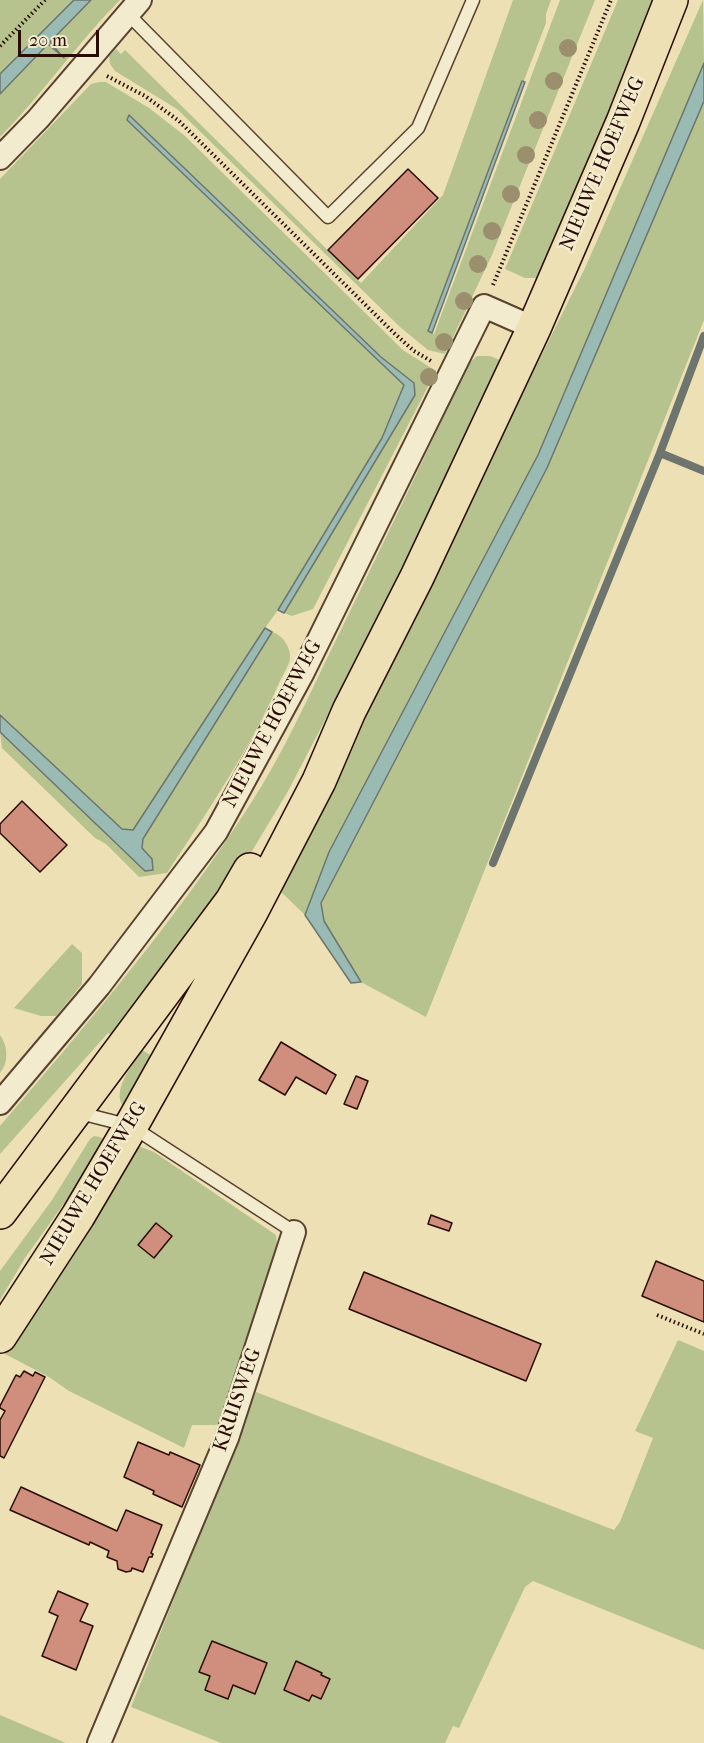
<!DOCTYPE html>
<style>
body{margin:0}
#map{position:relative;width:704px;height:1743px;overflow:hidden;background:#ede0b4;font-family:"IM FELL French Canon",serif}
canvas{display:block}
.scale{position:absolute;left:18px;top:30px;width:81px;height:27px;box-sizing:border-box;border:3px solid #290d04;border-top:0;padding-left:8px;font-size:18px;line-height:21px;white-space:nowrap;color:#290d04;-webkit-text-stroke:4px #f3ebce;paint-order:stroke}
</style>
<div id="map">
<canvas width="704" height="1743"></canvas>
<div class="scale">20 m</div>
</div>
<script>
const context = document.querySelector('canvas').getContext('2d');
context.lineJoin = 'round';
function fillPath(path, color) {
  context.fillStyle = color;
  context.fill(path, 'evenodd');
}
function strokePath(path, color, width, dash) {
  context.strokeStyle = color;
  context.lineWidth = width;
  context.lineCap = dash ? 'butt' : 'round';
  context.setLineDash(dash || []);
  context.stroke(path);
}
function write(font, color, halo, rows, align = 'center') {
  context.font = font + ' "IM FELL French Canon",serif';
  context.lineWidth = 5;
  context.setLineDash([]);
  context.textBaseline = 'middle';
  context.strokeStyle = halo;
  context.fillStyle = color;
  for (const [text, x, y, turn = 0] of rows) {
    context.save();
    context.translate(x, y);
    context.rotate((+turn || 0) * Math.PI / 180);
    context.textAlign = isNaN(turn) ? turn : align;
    if (halo) context.strokeText(text, 0, 0);
    context.fillText(text, 0, 0);
    context.restore();
  }
}
fillPath(new Path2D(`
 M0,0h74l-74,74z
 M91,0h29c-43,43 -77,94 -120,137v-43l48,-50 15,14 1,-2 -14,-14z
 M513,0h38l-5,14v9l-118,308 6,3 126,-334h35l-103,255 -47,99 -17,-4 -28,-23 -223,-218 -62,-38 -5,-7 -1,-8 7,-7 5,5 4,-4 236,233 82,-88z
 M618,0h38l-115,272 -3,6h-13l-20,-9z
 M703,0l1,63 -166,392 -209,397 -24,63 -27,-26 12,-30 295,-591z
 M99,82h7l43,26 35,27 219,215 33,21 -123,238 -21,7 -8,-3 131,-218v-7l-18,-9 7,6 -22,53 -104,172 -13,18 -132,202 -11,-1 -122,-114v-536l91,-95z
 M704,101v219l-278,697 -65,-35 -37,-61 -3,-18 226,-435z
 M477,356h13l12,5 -106,223 -109,209 -38,63 -74,107 -64,72 -3,-2 -108,121v-28c89,-104 177,-207 251,-323 33,-51 57,-106 84,-161 45,-92 90,-185 133,-278z
 M272,632c9,2 18,14 18,24 1,7 -7,18 -10,25 -30,68 -72,130 -113,192l-28,4 -33,-33 -11,-6 -93,-90 -2,-16 145,139 7,-1v-11l-10,-11 1,-8z
 M72,944l10,9v31l-26,32h-15l-27,-8z
 M0,1035c8,11 9,28 0,38z
 M142,1050l17,10 -31,52c-21,-17 3,-44 14,-62z
 M94,1136l6,1 8,5 -83,116 -25,42v-29l52,-71 38,-61z
 M136,1145l18,7 122,83 2,20 -57,168 -6,2h-23l-8,23 -115,-57 -20,-14 -46,-24 128,-206z
 M678,1340l26,11v299l-171,-69 -8,6 -66,141 -6,-2 -8,17h-224l-90,-36 125,-315 358,138 6,-8 33,-84 -18,-7z
 M0,1715l66,28h-66z`), '#b6c38f');
const water = new Path2D(`
 M74,0h17l-41,42 14,16 -16,-14 -48,50v-20z
 M704,63v38l-157,367 -226,435 3,18 37,61 -10,1 -46,-68 24,-63 209,-397z
 M522,81l3,1 -93,251 -4,-2z
 M129,115l252,242 33,26 1,12 -131,218 -6,-3 104,-172 22,-53 -277,-265z
 M265,628l7,4 -129,207 -1,9 10,11 1,11 -8,1 -145,-139v-17l122,114 11,1z`);
fillPath(water, '#9abbb4');
strokePath(water, '#6d756e', 1.5);
strokePath(new Path2D(`
 M660,453l44,18
 M493,863l167,-410 44,-117`), '#6d756e', 8);
const building = new Path2D(`
 M408,169l30,29 -80,81 -30,-29z
 M22,801l45,44 -27,27 -40,-39v-9z
 M281,1042l55,33 -10,19 -30,-17 -11,18 -26,-15z
 M356,1076l12,5 -11,28 -13,-5z
 M431,1215l21,8 -3,8 -21,-7z
 M156,1223l16,13 -18,22 -16,-13z
 M656,1261l48,20v41l-62,-26z
 M364,1272l177,72 -15,37 -177,-72z
 M24,1371l9,5 2,-4 10,5 -41,81 -4,-2v-36l5,-9 -5,-3v-2l16,-31 4,2z
 M138,1442l31,13 1,-3 30,13 -18,42 -29,-13 1,-3 -30,-14z
 M21,1487l96,44 9,-21 36,15 -11,28 2,1 -1,3h-3l-6,15 -11,-4 -1,3 -5,1 -8,-3 -1,-8 -10,-4 2,-6 -19,-9 -1,3 -79,-35z
 M58,1591l30,13 -8,17 13,5 -17,44 -34,-14 16,-40 -9,-4z
 M212,1641l55,22 -12,31 -22,-9 -5,14 -23,-9 5,-14 -11,-4z
 M296,1661l26,12 -1,2 9,4 -9,20 -9,-4 -3,6 -25,-11z`);
fillPath(building, '#d08e7d');
strokePath(building, '#290d04', 1.5);
const lane = new Path2D(`
 M127,13l201,204 90,-89 55,-128
 M76,1112l55,14 163,106`);
const street = new Path2D(`
 M0,158l38,-39 102,-119
 M0,1103l99,-117 117,-154 86,-158 182,-368 50,22
 M99,1743l128,-305 67,-206`);
const primary = new Path2D(`
 M0,1212l232,-311 18,-31
 M0,1336l78,-120 53,-90 120,-214 68,-131 30,-70 68,-134 117,-249 89,-206 48,-122`);
strokePath(lane, '#5a4230', 15);
strokePath(street, '#5a4230', 26);
strokePath(primary, '#290d04', 36);
strokePath(new Path2D(`
 M0,46l45,-46
 M107,76l38,20 34,25 214,211 21,19 17,10
 M493,285l118,-285
 M657,1315l47,19`), '#290d04', 4, [1.5, 3]);
strokePath(lane, '#f3ebce', 12);
strokePath(street, '#f3ebce', 22);
strokePath(primary, '#ede0b4', 33);
context.fillStyle = '#9c8f6e';
for (const [x, y] of [
 [568,48],
 [554,81],
 [538,120],
 [526,155],
 [511,194],
 [492,231],
 [478,264],
 [464,301],
 [444,342],
 [429,377]
]) {
  context.beginPath();
  context.arc(x, y, 9, 0, 2 * Math.PI);
  context.fill();
}
write('20px', '#290d04', '#f3ebce', [
 ["NIEUWE HOEFWEG",603,164,-67],
 ["NIEUWE HOEFWEG",273,724,-62],
 ["NIEUWE HOEFWEG",94,1184,-59],
 ["KRUISWEG",238,1400,-71]
]);
</script>
